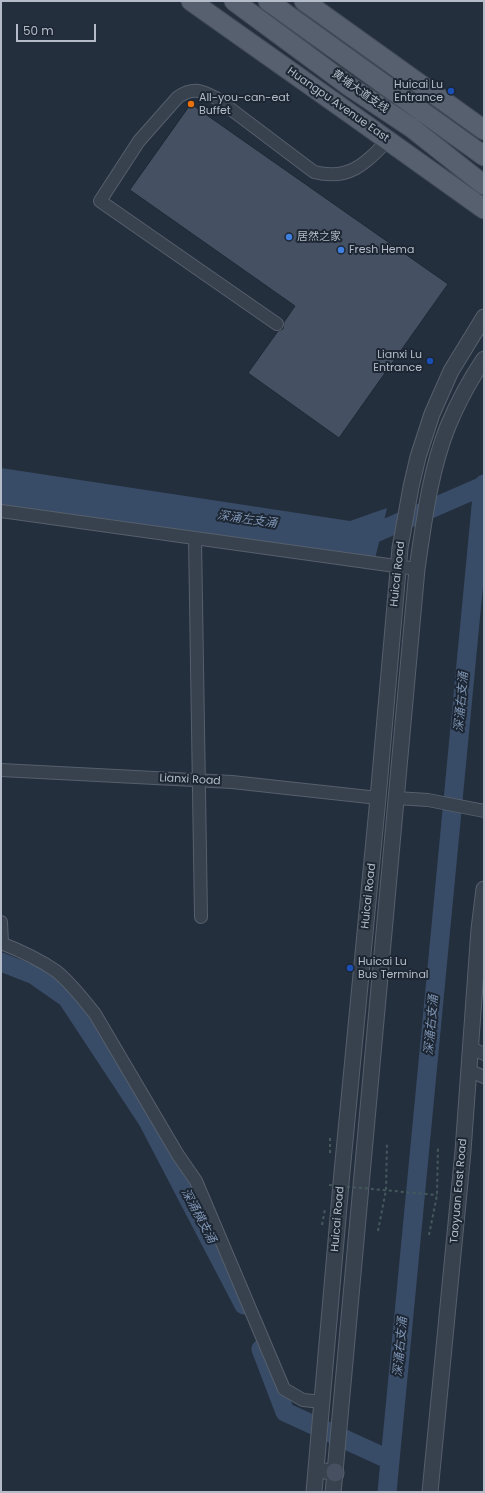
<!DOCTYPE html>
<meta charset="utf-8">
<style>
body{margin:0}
#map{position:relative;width:485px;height:1493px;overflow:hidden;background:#242f3e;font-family:Poppins,sans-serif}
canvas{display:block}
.frame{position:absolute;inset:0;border:2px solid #b4bcc9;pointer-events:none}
.scale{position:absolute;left:16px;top:24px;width:80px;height:18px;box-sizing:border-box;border:2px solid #b4bcc9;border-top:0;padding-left:5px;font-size:12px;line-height:14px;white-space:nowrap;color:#b4bcc9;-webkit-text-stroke:3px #1d2633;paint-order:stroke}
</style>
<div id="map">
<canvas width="485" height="1493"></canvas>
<div class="frame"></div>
<div class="scale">50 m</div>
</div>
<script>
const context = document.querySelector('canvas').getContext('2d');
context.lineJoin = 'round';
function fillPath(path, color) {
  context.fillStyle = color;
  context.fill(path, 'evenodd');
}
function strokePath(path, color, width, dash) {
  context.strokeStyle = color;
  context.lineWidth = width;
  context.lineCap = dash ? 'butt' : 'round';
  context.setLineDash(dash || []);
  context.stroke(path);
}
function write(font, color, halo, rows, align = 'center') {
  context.font = font + ' Poppins,"Noto Sans SC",sans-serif';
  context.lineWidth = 4;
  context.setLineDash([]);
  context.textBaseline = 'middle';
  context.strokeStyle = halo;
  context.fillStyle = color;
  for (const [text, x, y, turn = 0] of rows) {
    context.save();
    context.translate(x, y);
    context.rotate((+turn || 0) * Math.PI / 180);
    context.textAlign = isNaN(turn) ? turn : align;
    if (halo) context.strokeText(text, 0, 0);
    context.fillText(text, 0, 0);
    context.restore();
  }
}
fillPath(new Path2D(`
 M1,468l349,53 37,-13 -12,51 -374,-54z`), '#394c67');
strokePath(new Path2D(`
 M357,536l9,1 117,-51
 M1,962l33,13 33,23 81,123 96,184
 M261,1349l24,63 105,48
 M387,1492l96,-1006 1,-2`), '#394c67', 19);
const building = new Path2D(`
 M191,104l257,180 -109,154 -91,-65 30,-42 5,-2 1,-7 11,-16 -165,-116z`);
fillPath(building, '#455162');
strokePath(building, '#1f2835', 1);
const minor = new Path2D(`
 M277,324l-177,-123 39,-60 39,-44c15,-10 22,-7 38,1l98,74c35,9 51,-8 74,-32
 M1,511l416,58
 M195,538l6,379
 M1,770l231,12 146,16
 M396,798l32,2 56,11
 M1,922l1,21
 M1,943c18,7 39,17 55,28 14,11 28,29 39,43l83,141 18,26 88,208 19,11 20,2
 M469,1047l15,7
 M468,1070l16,7`);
const tertiary = new Path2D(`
 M325,1471l10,2 -2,19
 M335,1472l82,-903c7,-48 13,-98 31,-143 10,-24 22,-46 36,-67
 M314,1492l28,-320 36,-374 22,-250 11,-61 7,-30 14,-43 19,-43 33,-54
 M430,1492l33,-341 16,-222 5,-40`);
const secondary = new Path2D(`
 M335,1473v-1`);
const primary = new Path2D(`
 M191,1l164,116 129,92
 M234,1l115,85 63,42 72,57
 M268,1l216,155
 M304,1l180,129`);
strokePath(minor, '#565f6c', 14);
strokePath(tertiary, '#565f6c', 17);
strokePath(secondary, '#565f6c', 19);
strokePath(primary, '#414a57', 21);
strokePath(new Path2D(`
 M330,1153v-16
 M322,1225l3,-16
 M378,1231l8,-41 1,-48
 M429,1235l8,-40 1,-49`), '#44595c', 2, [3, 3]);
strokePath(minor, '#38414e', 12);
strokePath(tertiary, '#38414e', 15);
strokePath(secondary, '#465061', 17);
strokePath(primary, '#56606e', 19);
strokePath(new Path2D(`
 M329,1185l108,10`), '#44595c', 2, [3, 3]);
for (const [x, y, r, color] of [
 [451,91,4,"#1a4fb4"],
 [191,104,4,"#e8710a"],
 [289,237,4,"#3f7fe0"],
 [341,250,4,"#3f7fe0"],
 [430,361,4,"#1a4fb4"],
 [350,968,4,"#1a4fb4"]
]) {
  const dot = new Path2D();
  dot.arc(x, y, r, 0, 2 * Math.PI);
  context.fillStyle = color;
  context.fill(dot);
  strokePath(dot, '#1d2633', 1.5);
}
write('11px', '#b4bcc9', '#1d2633', [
 ["Huicai Lu",443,85,"right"],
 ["Entrance",443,98,"right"],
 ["All-you-can-eat",199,98],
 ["Buffet",199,111],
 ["居然之家",297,237],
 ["Fresh Hema",349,250],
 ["Lianxi Lu",422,355,"right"],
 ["Entrance",422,368,"right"],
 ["Huicai Lu",358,962],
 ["Bus Terminal",358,975]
], 'left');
write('11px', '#b4bcc9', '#1d2633', [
 ["黄埔大道支线",360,92,35],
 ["Huangpu Avenue East",338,105,35],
 ["Huicai Road",398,574,-84],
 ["Lianxi Road",190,780,3],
 ["Huicai Road",369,896,-84],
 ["Taoyuan East Road",459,1191,-85],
 ["Huicai Road",338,1219,-85]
]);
write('italic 12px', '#7c92b1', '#1d2633', [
 ["深涌左支涌",247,520,8],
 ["深涌右支涌",462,702,-85],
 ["深涌右支涌",432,1025,-85],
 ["深涌横支涌",198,1216,62],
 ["深涌右支涌",401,1347,-85]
]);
</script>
